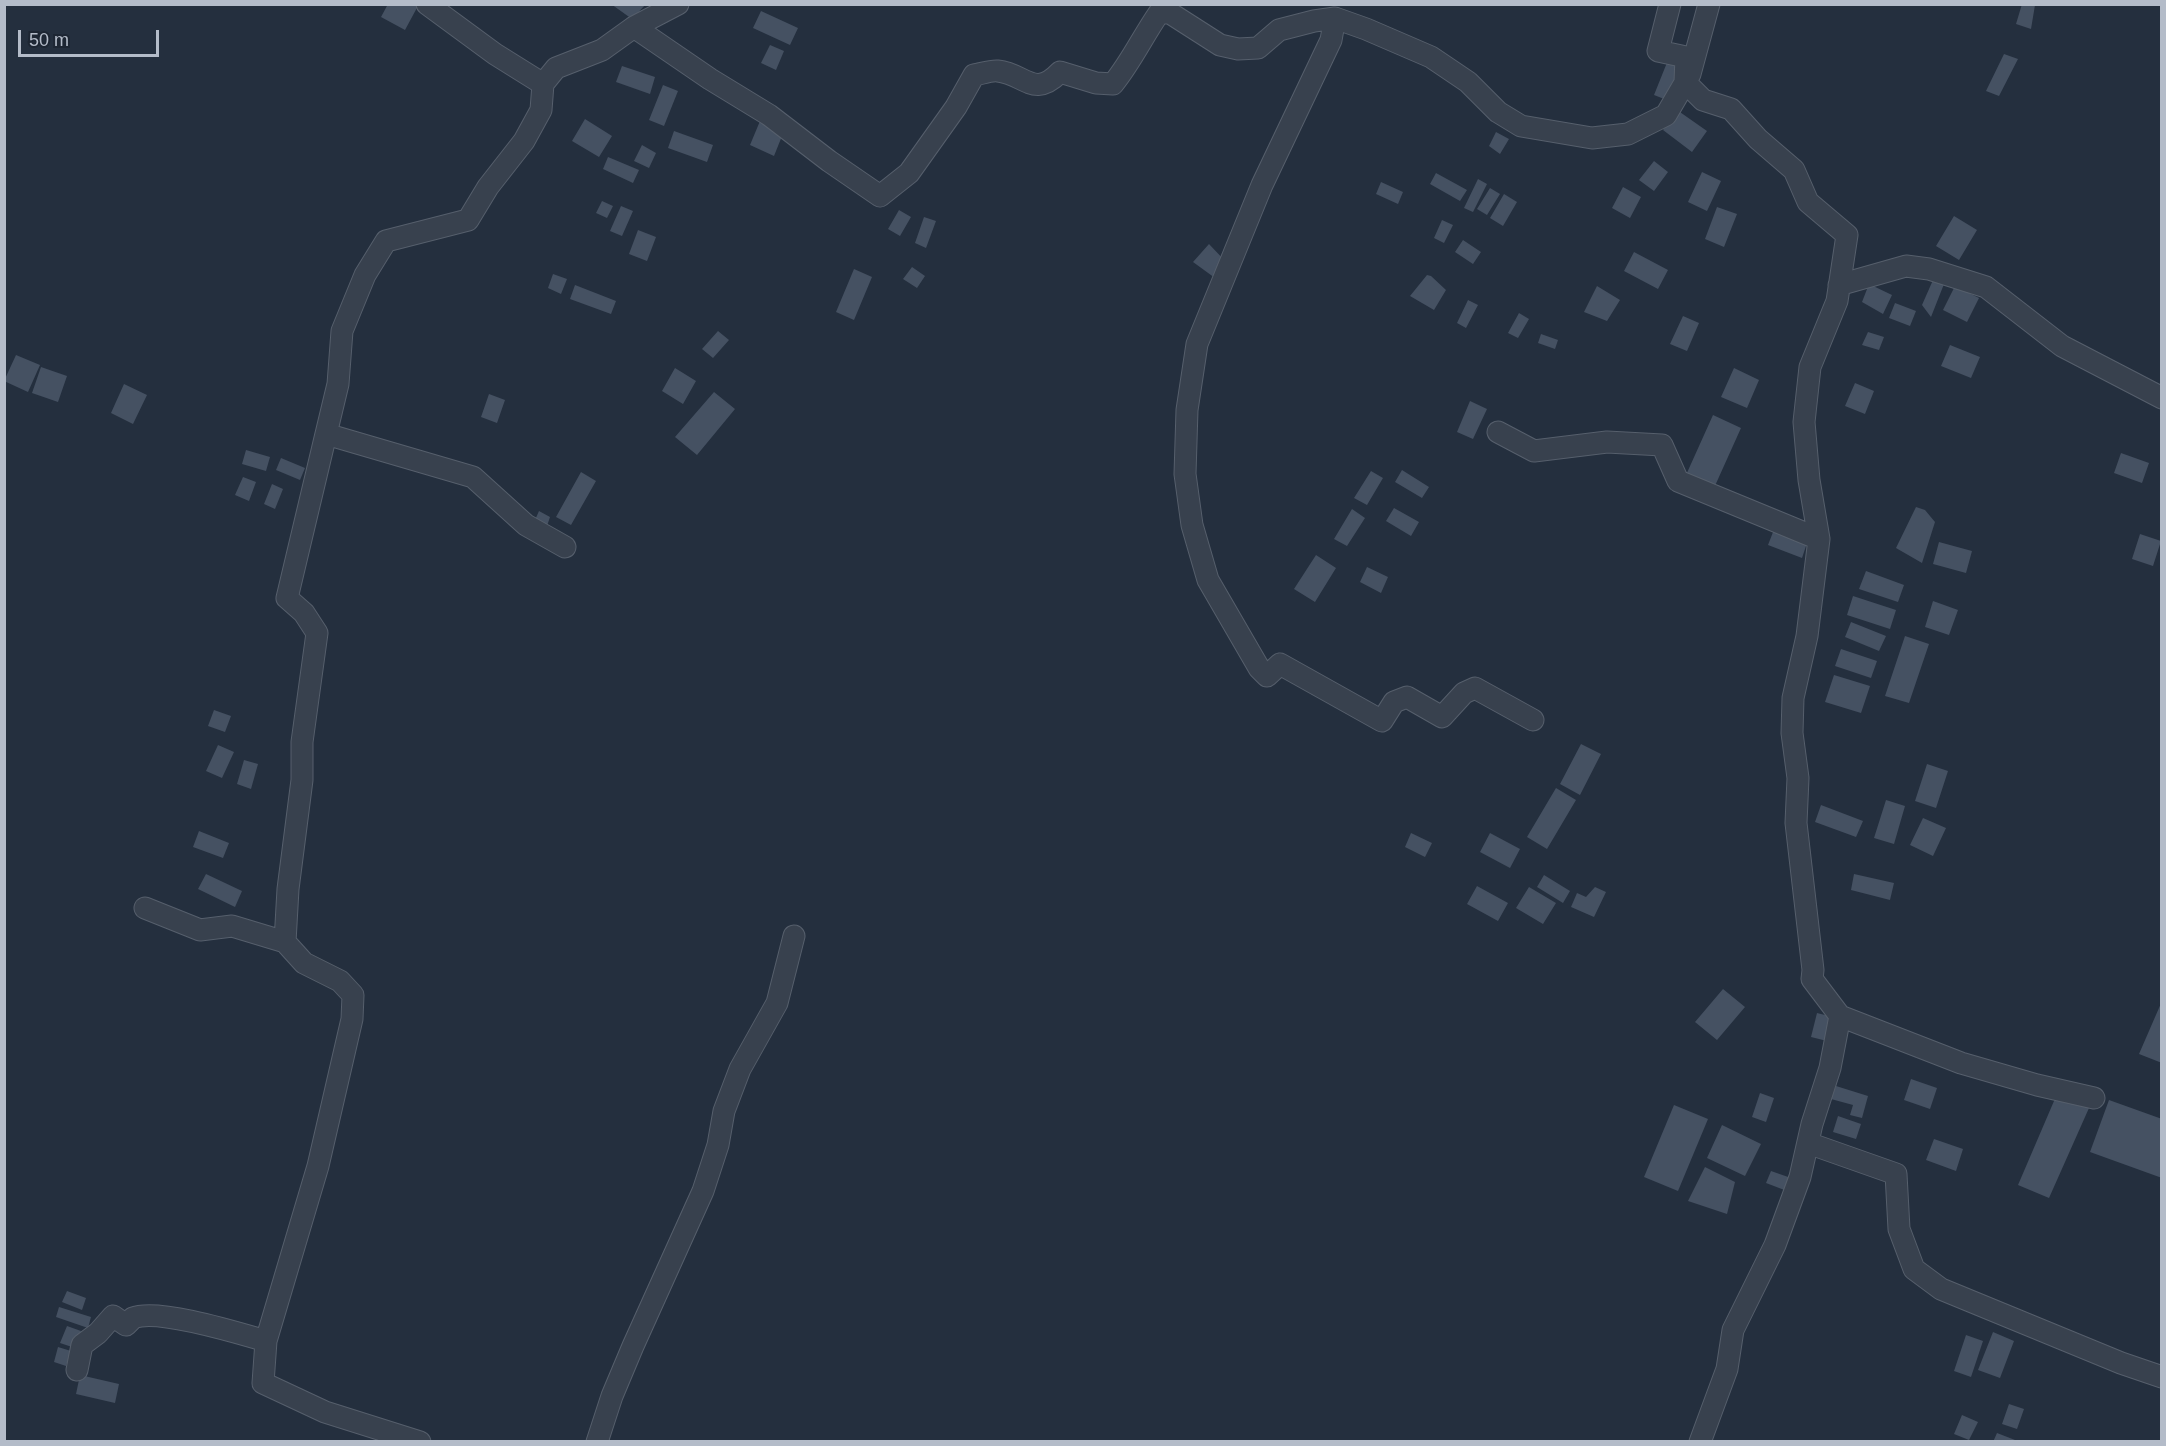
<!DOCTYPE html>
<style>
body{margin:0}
#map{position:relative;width:2166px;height:1446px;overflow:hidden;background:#242f3e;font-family:Arial,sans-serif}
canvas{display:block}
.frame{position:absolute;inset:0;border:6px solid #b4bcc9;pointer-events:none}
.scale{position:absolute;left:18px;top:30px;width:141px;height:27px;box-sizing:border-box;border:3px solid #b4bcc9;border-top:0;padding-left:8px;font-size:18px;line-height:21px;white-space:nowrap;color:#b4bcc9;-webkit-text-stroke:4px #1d2633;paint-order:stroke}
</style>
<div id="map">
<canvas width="2166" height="1446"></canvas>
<div class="frame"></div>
<div class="scale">50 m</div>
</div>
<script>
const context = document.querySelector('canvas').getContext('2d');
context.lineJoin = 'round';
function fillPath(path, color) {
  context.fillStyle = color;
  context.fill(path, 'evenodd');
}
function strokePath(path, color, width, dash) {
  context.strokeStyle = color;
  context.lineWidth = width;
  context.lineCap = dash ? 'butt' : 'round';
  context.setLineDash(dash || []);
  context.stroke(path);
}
fillPath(new Path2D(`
 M388,4h31l-14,26 -24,-13z
 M611,4h35l-14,15z
 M2022,4l13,1 -4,24 -15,-5z
 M761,11l37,17 -8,17 -37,-17z
 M770,45l14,6 -8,19 -15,-7z
 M2004,54l14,5 -19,37 -13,-5z
 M1668,60l17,5 -13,37 -18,-7z
 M622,66l33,11 -5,17 -34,-12z
 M663,85l15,6 -14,35 -15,-6z
 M1677,110l30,21 -15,21 -29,-22z
 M585,119l27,17 -13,21 -27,-16z
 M760,121l24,10 -10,25 -24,-11z
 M674,131l39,14 -6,17 -39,-14z
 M1496,132l13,7 -9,15 -11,-8z
 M642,145l14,8 -7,15 -15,-7z
 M608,157l31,13 -6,13 -30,-14z
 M1654,161l14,11 -14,19 -15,-11z
 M1702,172l19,9 -14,30 -19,-9z
 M1436,173l31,17 -7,11 -30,-17z
 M1478,179l9,5 -14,28 -9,-4z
 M1381,182l22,10 -5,12 -22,-10z
 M1623,187l18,10 -11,21 -18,-10z
 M1490,188l10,6 -13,21 -10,-6z
 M1504,194l13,8 -14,24 -13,-8z
 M602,201l11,5 -6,12 -11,-5z
 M621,206l12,5 -11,25 -12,-5z
 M1717,207l20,7 -13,33 -19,-8z
 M899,210l12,7 -11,19 -12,-7z
 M1954,216l23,14 -18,30 -23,-14z
 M924,217l12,4 -10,27 -11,-5z
 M1442,220l11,5 -9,18 -10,-5z
 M638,230l18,7 -9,24 -18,-7z
 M1463,240l18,12 -8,12 -18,-12z
 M1209,244l18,19 -12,15 -22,-16z
 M1634,252l34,18 -10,19 -34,-18z
 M912,267l13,9 -8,12 -14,-9z
 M854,269l18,8 -18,43 -18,-8z
 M553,274l14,5 -6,15 -13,-6z
 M1427,275l4,1 15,14 -12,20 -24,-14z
 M1933,280l11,4 -13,33 -9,-12z
 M1869,284l23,11 -9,19 -21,-12z
 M575,285l41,16 -5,13 -41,-15z
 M1597,286l23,14 -13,21 -23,-9z
 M1955,286l24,12 -12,24 -24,-12z
 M1468,300l10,5 -12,23 -9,-5z
 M1895,303l21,8 -6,15 -21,-8z
 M1519,313l10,6 -11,19 -10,-5z
 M1683,316l16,7 -12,28 -17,-7z
 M718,331l11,9 -16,18 -11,-9z
 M1868,332l16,5 -5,13 -17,-5z
 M1541,334l17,6 -3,9 -17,-6z
 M1950,345l30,12 -9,21 -30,-12z
 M16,355l24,10 -12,27 -24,-11z
 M41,367l26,9 -9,26 -26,-9z
 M675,368l21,13 -13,23 -21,-13z
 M1734,368l25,12 -12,28 -26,-11z
 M1855,383l19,8 -9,23 -20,-8z
 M124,384l23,11 -14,29 -22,-11z
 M714,392l21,17 -38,46 -22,-18z
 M489,394l16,6 -8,23 -16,-6z
 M1470,401l17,8 -14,30 -16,-7z
 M1713,415l28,13 -27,60 -28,-13z
 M246,450l24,7 -4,14 -24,-7z
 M2121,453l28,10 -7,20 -28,-10z
 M281,458l24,10 -5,12 -24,-10z
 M1402,470l27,17 -7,11 -27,-16z
 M1371,471l12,7 -16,27 -13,-7z
 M581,472l15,9 -25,44 -15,-8z
 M243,477l13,5 -7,19 -14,-6z
 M272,484l11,5 -8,20 -11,-5z
 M1916,507l9,3 10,12 -13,41 -26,-15z
 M1394,508l25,14 -8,14 -25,-15z
 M1352,509l13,9 -18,28 -13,-7z
 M539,511l11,6 -3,9 -12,-6z
 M1775,527l33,13 -6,18 -34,-13z
 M2140,534l21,7 -8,25 -21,-7z
 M1939,542l33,9 -6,22 -33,-9z
 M1316,555l20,13 -21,34 -21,-13z
 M1367,567l21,10 -7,16 -21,-11z
 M1866,571l38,14 -6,17 -39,-13z
 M1853,596l43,14 -6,19 -43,-14z
 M1933,601l25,9 -9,25 -24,-8z
 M1851,622l35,14 -7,15 -34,-14z
 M1905,636l24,8 -20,59 -24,-7z
 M1841,649l36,12 -6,17 -36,-12z
 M1834,675l36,11 -9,27 -36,-11z
 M214,710l17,6 -6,16 -17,-6z
 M1581,744l20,10 -21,41 -20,-11z
 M218,745l16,7 -12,26 -16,-7z
 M244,760l14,4 -7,25 -14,-5z
 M1927,764l21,7 -12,37 -21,-7z
 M1556,788l20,12 -29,49 -20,-12z
 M1886,800l19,6 -11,38 -20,-6z
 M1821,805l42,16 -7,16 -41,-15z
 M1923,818l23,10 -13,28 -23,-11z
 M199,831l30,12 -6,15 -30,-11z
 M1411,833l21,10 -7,14 -20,-10z
 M1490,833l30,16 -10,19 -30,-16z
 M206,874l36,17 -7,16 -37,-18z
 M1854,874l40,9 -4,17 -39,-10z
 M1544,875l26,16 -7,12 -26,-16z
 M1477,886l31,17 -10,18 -31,-17z
 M1529,887l27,16 -13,21 -27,-16z
 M1595,887l11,5 -12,25 -23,-10 6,-14 9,4z
 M1723,989l22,18 -28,33 -22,-18z
 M2162,1001v62l-23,-9z
 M1817,1013l16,4 -6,24 -16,-4z
 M1911,1079l26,9 -7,21 -26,-9z
 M1836,1086l32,10 -6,22 -12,-3 3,-10 -22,-6z
 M1760,1093l14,5 -8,24 -14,-5z
 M2057,1094l32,14 -40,90 -31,-13z
 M2109,1100l53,19v59l-72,-26z
 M1674,1105l34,14 -30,72 -34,-14z
 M1838,1116l23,8 -5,15 -23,-7z
 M1722,1125l39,19 -16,32 -38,-18z
 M1934,1139l29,10 -7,22 -30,-11z
 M1705,1167l30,15 -8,32 -39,-13z
 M1771,1171l20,7 -4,13 -21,-8z
 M67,1291l19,7 -4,12 -20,-8z
 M59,1307l32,10 -3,11 -32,-11z
 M67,1326l14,5 -6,17 -15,-5z
 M1993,1332l21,9 -14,37 -22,-8z
 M1966,1335l17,6 -12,36 -17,-6z
 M58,1347l13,4 -5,15 -12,-4z
 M80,1375l39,9 -4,19 -39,-9z
 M2009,1404l15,5 -7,20 -15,-5z
 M1962,1415l16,7 -9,18 -15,-6z
 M1997,1433l18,7v2h-22z`), '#455162');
const minor = new Path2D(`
 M427,4l68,50 48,30 -2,26 -17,31 -36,46 -20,33 -82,21 -21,34 -23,56 -4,53 -12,50 147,43 53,48 39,22
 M678,4l-44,23 76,52 59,36 60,46 51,35 29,-23 47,-66 18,-32c7,-1 17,-5 24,-4 27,3 36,28 62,1l36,11 17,1c18,-22 30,-48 46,-71h11l50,32 18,4 20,-1 21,-18 35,-9 21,-3 31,11 65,28 37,25 30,30 23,14 71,12 36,-4 38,-19 24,-41 19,-70
 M1670,4l-12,47 28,6 -1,25 18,18 28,9 27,30 36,31 14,32 39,33 -10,66 -27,66 -6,55 5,58 10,59 -12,97 -14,62 -1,35 6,45 -2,45 17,147 -1,9 28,37 -10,52 -18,56 -12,53 -25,68 -42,85 -6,39 -27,73
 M1335,18l-4,22 -69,145 -65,159 -10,66 -2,64 7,51 16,55 51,88 8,8 13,-12 102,57 12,-19 13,-5 35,20 22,-24 11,-5 58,32
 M543,84l13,-16 46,-18 32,-23
 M1839,285l67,-19 23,3 57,18 76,59 100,52
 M1498,432l36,19 73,-9 55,3 16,36 141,58
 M326,434l-39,164 17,15 13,20 -15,109v38l-14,109 -3,53 19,21 36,18 13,14 -1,24 -34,147 -52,175 -3,42 62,29 95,30
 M145,908l55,22 32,-4 53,16
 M1840,1016l121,47 76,22 57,13
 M1808,1143l88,31 3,55 15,40 27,20 180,74 41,14
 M77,1370l5,-25 16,-12 15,-17 13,9c1,-1 6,-6 7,-7 25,-10 105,15 133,23
 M597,1442l15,-46 21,-50 70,-155 15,-46 6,-34 16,-42 37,-66 17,-67`);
strokePath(minor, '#565f6c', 23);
strokePath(minor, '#38414e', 21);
</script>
